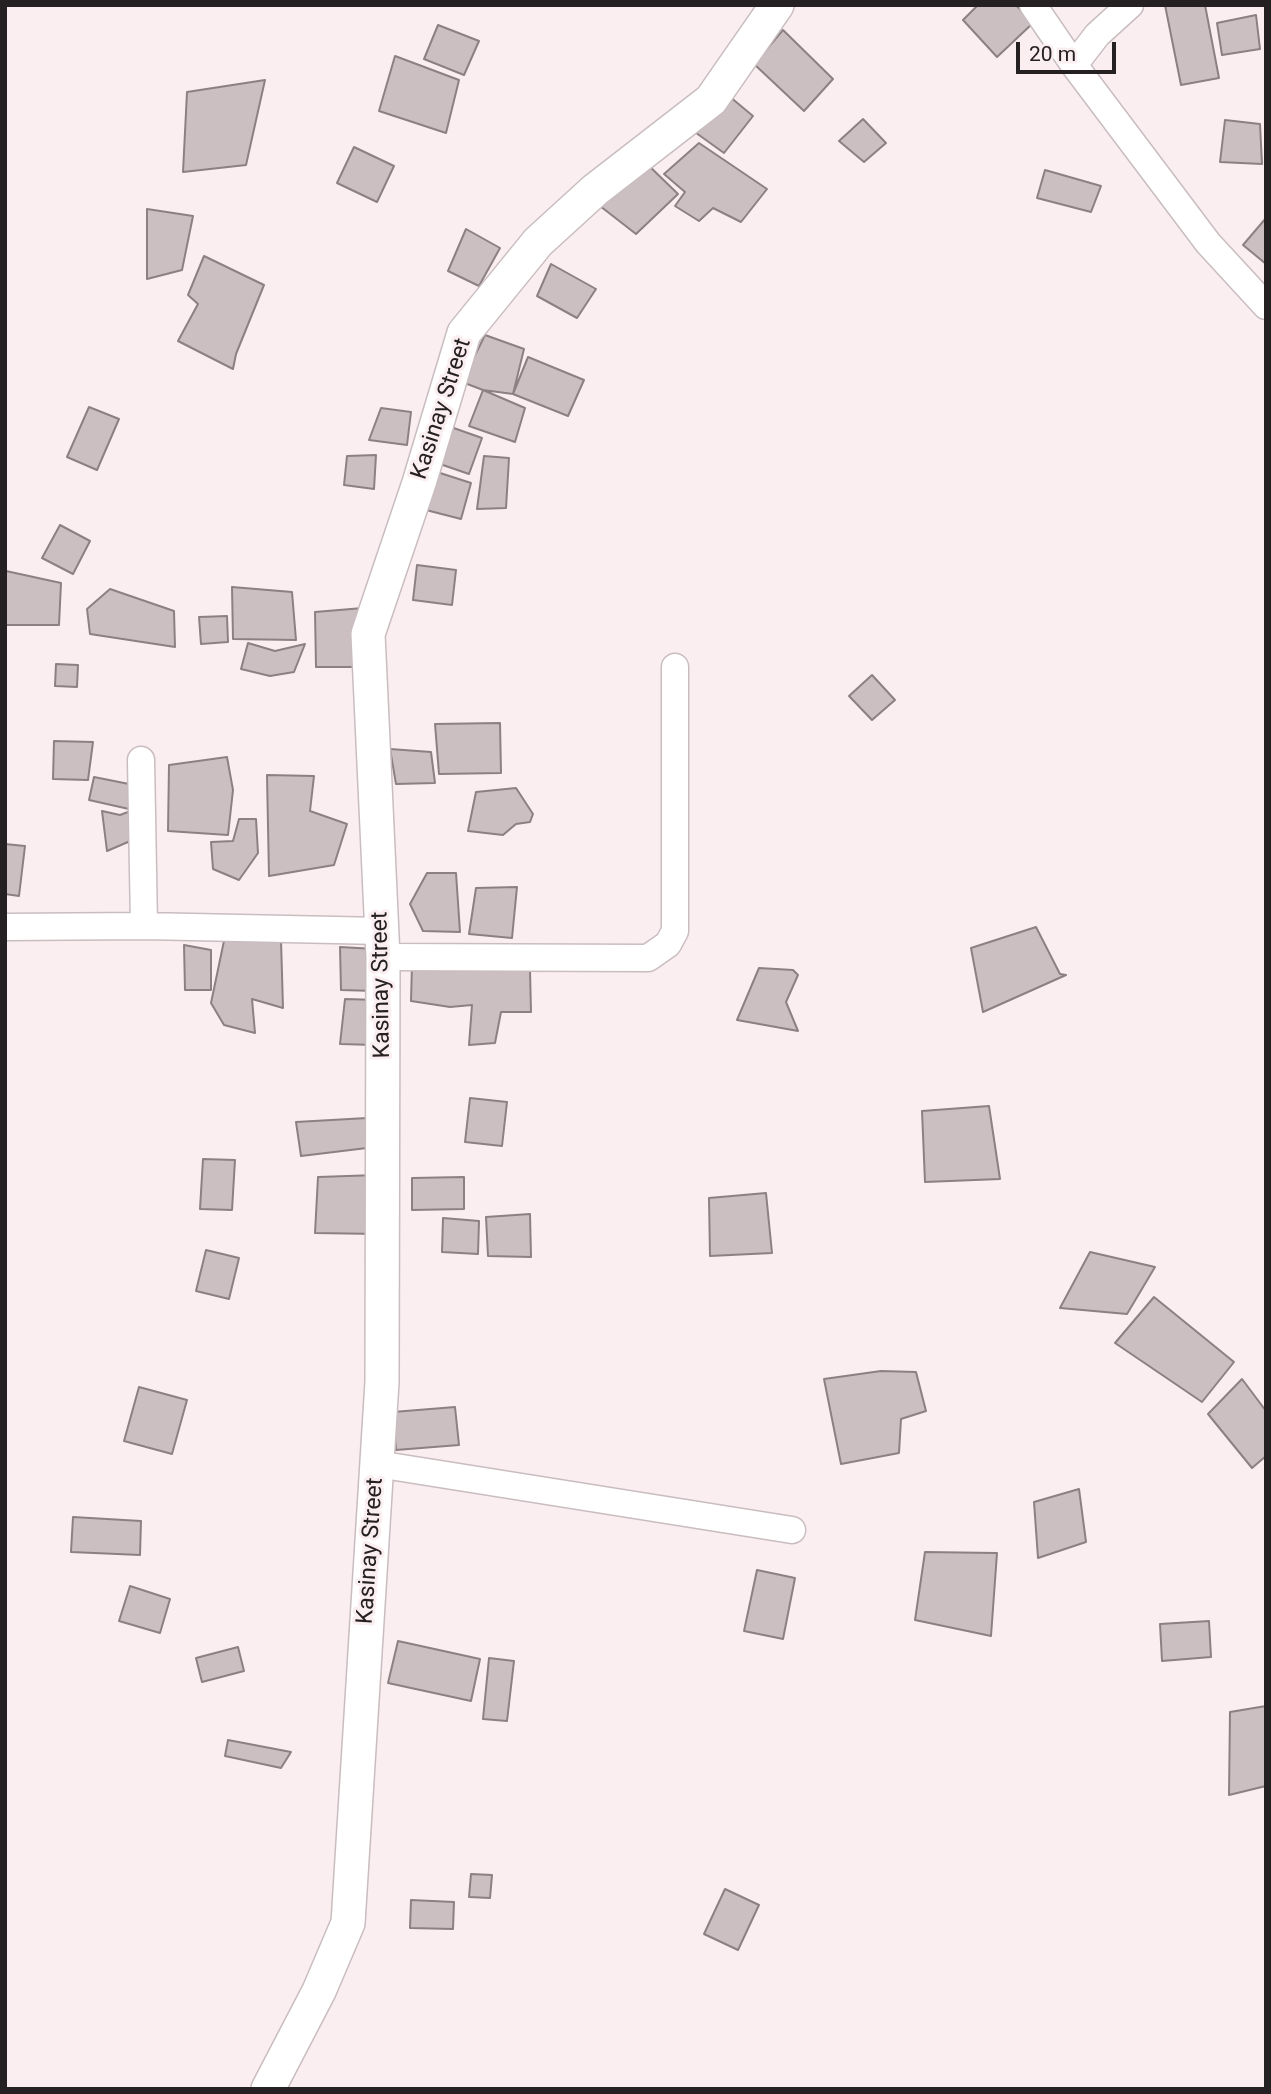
<!DOCTYPE html>
<style>
body{margin:0}
#map{position:relative;width:1271px;height:2094px;overflow:hidden;background:#fbeef1;font-family:Roboto,sans-serif}
canvas{display:block}
.frame{position:absolute;inset:0;border:7px solid #252021;pointer-events:none}
.scale{position:absolute;left:1016px;top:42px;width:100px;height:32px;box-sizing:border-box;border:4px solid #252021;border-top:0;padding-left:9px;font-size:21px;line-height:24px;white-space:nowrap;color:#252021;-webkit-text-stroke:5px #fbeef1;paint-order:stroke}
</style>
<div id="map">
<canvas width="1271" height="2094"></canvas>
<div class="frame"></div>
<div class="scale">20 m</div>
</div>
<script>
const context = document.querySelector('canvas').getContext('2d');
context.lineJoin = 'round';
function fillPath(path, color) {
  context.fillStyle = color;
  context.fill(path, 'evenodd');
}
function strokePath(path, color, width, dash) {
  context.strokeStyle = color;
  context.lineWidth = width;
  context.lineCap = dash ? 'butt' : 'round';
  context.setLineDash(dash || []);
  context.stroke(path);
}
function write(font, color, halo, rows, align = 'center') {
  context.font = font + ' Roboto,sans-serif';
  context.lineWidth = 6;
  context.setLineDash([]);
  context.textBaseline = 'middle';
  context.strokeStyle = halo;
  context.fillStyle = color;
  for (const [text, x, y, turn = 0] of rows) {
    context.save();
    context.translate(x, y);
    context.rotate((+turn || 0) * Math.PI / 180);
    context.textAlign = isNaN(turn) ? turn : align;
    if (halo) context.strokeText(text, 0, 0);
    context.fillText(text, 0, 0);
    context.restore();
  }
}
const building = new Path2D(`
 M978,5h38l17,18 -36,34 -34,-37z
 M1165,5h40l14,73 -38,7z
 M1256,15l4,34 -38,6 -5,-32z
 M438,25l41,16 -15,34 -40,-16z
 M783,30l50,49 -29,32 -50,-47z
 M395,56l64,24 -13,53 -67,-22z
 M265,80l-19,85 -63,7 4,-80z
 M723,91l30,25 -29,37 -32,-23z
 M863,119l23,24 -22,19 -25,-21z
 M1225,120l35,4 2,40 -42,-2z
 M699,143l68,46 -26,33 -28,-14 -14,13 -24,-15 10,-14 -21,-18z
 M354,147l40,19 -17,36 -40,-19z
 M645,162l33,32 -42,40 -36,-28z
 M1045,170l56,16 -10,26 -54,-14z
 M147,209l46,7 -11,54 -35,9z
 M1266,218v46l-23,-19z
 M466,229l34,19 -21,38 -31,-15z
 M204,256l60,29 -28,69 -3,15 -55,-28 20,-37 -10,-9z
 M551,264l45,25 -19,29 -40,-22z
 M485,335l39,14 -11,45 -30,-4 -21,-8z
 M528,357l56,23 -16,36 -55,-22z
 M483,390l42,18 -10,34 -46,-16z
 M89,407l30,12 -22,51 -30,-13z
 M381,408l30,4 -4,33 -38,-5z
 M448,426l34,12 -13,36 -32,-11z
 M376,455l-2,34 -30,-4 3,-29z
 M484,456l25,2 -3,50 -29,1z
 M437,472l34,11 -10,36 -35,-9z
 M60,525l30,16 -17,33 -31,-16z
 M417,565l39,5 -4,35 -39,-5z
 M6,571l55,12 -2,42h-54z
 M232,587l60,5 4,48 -63,-1z
 M110,589l64,22 1,36 -85,-13 -3,-25z
 M363,608v59h-47l-1,-55z
 M227,616l1,26 -27,2 -2,-27z
 M248,643l27,8 30,-7 -11,28 -24,4 -29,-7z
 M56,664l22,1 -1,22 -22,-1z
 M872,675l23,25 -23,20 -23,-24z
 M500,723l1,50 -62,1 -4,-50z
 M54,741l39,1 -5,38 -35,-1z
 M390,749l41,3 4,31 -39,1z
 M227,757l6,33 -5,45 -60,-4 1,-66z
 M267,775l47,1 -4,35 37,13 -13,41 -65,11z
 M94,777l40,8 -5,24 -40,-9z
 M516,788l17,26 -3,8 -14,2 -13,11 -35,-4 8,-39z
 M136,809l-1,30 -28,12 -5,-40 18,4z
 M239,819h17l2,34 -19,27 -26,-11 -2,-27 22,-1z
 M5,844l20,2 -6,50 -14,-2z
 M427,873h29l4,59 -37,-1 -13,-27z
 M517,887l-5,51 -43,-4 7,-46z
 M1036,927l24,47 6,1 -83,37 -12,-64z
 M225,936l56,4 2,68 -31,-9 3,34 -31,-8 -13,-22z
 M184,945l27,5v40h-26z
 M340,947l35,2v42l-34,-1z
 M412,964l118,6 1,42h-30l-6,31 -26,2 3,-40 -22,2 -39,-6z
 M759,968l34,2 5,5 -12,27 12,29 -61,-11z
 M345,999l33,1 -3,45 -35,-1z
 M470,1098l37,4 -5,44 -37,-4z
 M989,1106l11,73 -75,3 -3,-71z
 M367,1118v30l-66,8 -5,-34z
 M203,1159l32,1 -3,50 -32,-1z
 M377,1175l2,59 -64,-1 3,-56z
 M464,1177v32l-52,1v-32z
 M766,1193l6,60 -62,3 -1,-58z
 M530,1214l1,43 -43,-1 -2,-39z
 M443,1218l36,3 -1,33 -36,-2z
 M206,1250l33,8 -10,41 -33,-8z
 M1090,1252l65,15 -28,47 -67,-6z
 M1154,1297l80,65 -32,40 -87,-59z
 M881,1371l35,1 10,39 -25,8 -2,34 -58,11 -17,-85z
 M1242,1379l24,32v45l-14,12 -44,-54z
 M139,1387l48,13 -15,54 -48,-13z
 M455,1407l4,38 -63,5 -3,-38z
 M1079,1489l7,53 -48,16 -4,-56z
 M73,1517l68,4 -1,34 -69,-3z
 M925,1552l72,1 -6,83 -76,-16z
 M757,1570l38,8 -12,61 -39,-8z
 M130,1586l40,13 -10,34 -41,-12z
 M1209,1621l2,36 -49,4 -2,-37z
 M398,1641l82,18 -9,42 -83,-18z
 M238,1647l6,24 -42,11 -6,-24z
 M489,1658l25,3 -7,60 -24,-2z
 M1266,1706v80l-37,9 1,-83z
 M228,1740l63,12 -10,16 -56,-12z
 M471,1874l21,1 -2,23 -21,-1z
 M725,1889l34,16 -21,45 -34,-16z
 M411,1900l43,2 -1,27 -43,-1z`);
fillPath(building, '#cbbfc2');
strokePath(building, '#8c8083', 2);
const minor = new Path2D(`
 M1033,5l41,60 134,178 58,63
 M1074,65l23,-30 33,-30
 M141,760l3,166 238,5
 M5,927l139,-1
 M383,957l265,1 20,-14 7,-13v-264
 M377,1464l415,66`);
const tertiary = new Path2D(`
 M268,2089l51,-98 29,-68 34,-541 1,-425 -15,-323 51,-151 45,-150 74,-91 57,-52 116,-90 66,-95`);
strokePath(minor, '#c9bdc0', 29);
strokePath(tertiary, '#c9bdc0', 36);
strokePath(minor, '#fff', 26);
strokePath(tertiary, '#fff', 33);
write('23px', '#252021', '#fbeef1', [
 ["Kasinay Street",442,409,-72],
 ["Kasinay Street",382,985,-91],
 ["Kasinay Street",371,1551,-86]
]);
</script>
